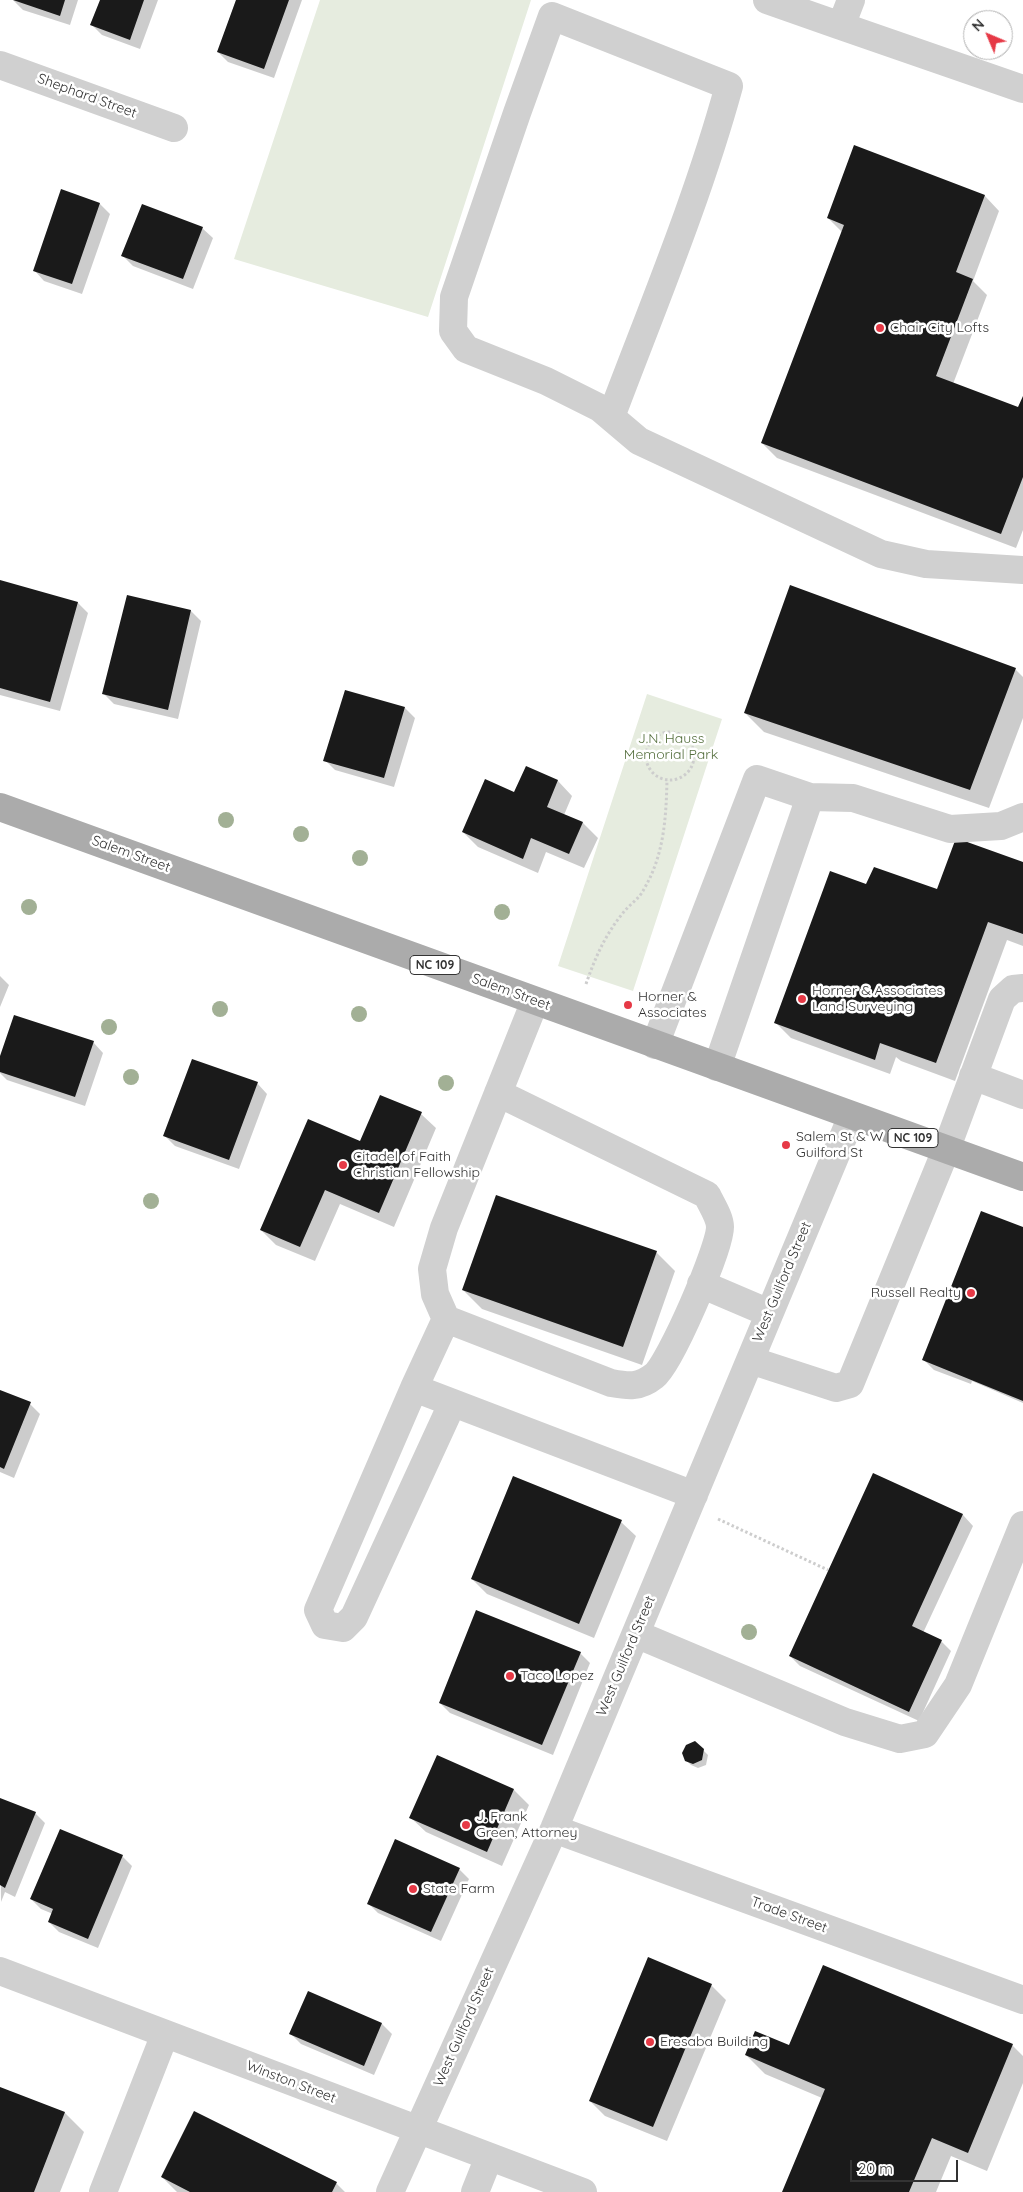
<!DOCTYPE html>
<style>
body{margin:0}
#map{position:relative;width:1023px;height:2192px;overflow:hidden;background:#fff;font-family:Quicksand,sans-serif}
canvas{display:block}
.north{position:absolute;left:963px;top:10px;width:50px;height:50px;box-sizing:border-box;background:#fff;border:1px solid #adadad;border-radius:50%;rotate:315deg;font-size:14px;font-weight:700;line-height:20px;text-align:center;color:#333}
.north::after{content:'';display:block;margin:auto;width:18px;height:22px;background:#e63946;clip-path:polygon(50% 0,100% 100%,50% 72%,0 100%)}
.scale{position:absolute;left:850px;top:2160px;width:108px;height:22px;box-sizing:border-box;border:2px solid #333;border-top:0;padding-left:6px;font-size:15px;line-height:18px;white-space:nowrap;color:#333;-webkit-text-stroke:4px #fff;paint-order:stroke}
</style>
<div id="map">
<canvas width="1023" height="2192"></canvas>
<div class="north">N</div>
<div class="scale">20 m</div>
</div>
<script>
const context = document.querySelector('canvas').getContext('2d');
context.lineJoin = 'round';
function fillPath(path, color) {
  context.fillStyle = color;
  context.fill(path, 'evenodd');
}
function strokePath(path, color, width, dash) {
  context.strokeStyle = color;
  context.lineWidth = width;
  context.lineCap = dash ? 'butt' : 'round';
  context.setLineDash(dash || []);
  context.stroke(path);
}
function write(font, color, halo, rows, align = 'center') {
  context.font = font + ' Quicksand,sans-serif';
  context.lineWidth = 5;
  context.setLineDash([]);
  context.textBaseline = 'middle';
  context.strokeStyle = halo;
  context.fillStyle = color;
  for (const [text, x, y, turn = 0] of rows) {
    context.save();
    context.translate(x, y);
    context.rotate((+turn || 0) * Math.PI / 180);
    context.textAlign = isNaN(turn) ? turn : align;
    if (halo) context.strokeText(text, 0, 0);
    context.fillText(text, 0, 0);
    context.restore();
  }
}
fillPath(new Path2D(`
 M320,0h211l-103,317 -194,-58z
 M647,694l75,25 -89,272 -75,-25z`), '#e6ecdf');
fillPath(new Path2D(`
 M13,0h65l-8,25 -47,-15z
 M101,0h57l-18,49 -38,-14 -10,-10z
 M236,0h66l-28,78 -46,-16 -10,-10z
 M855,147l130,49 14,15 -26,70 14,14 -34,89 66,25 4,-10v131l-7,18 -239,-90 -15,-15 81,-210 -15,-15z
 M62,191l38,13 10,10 -28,80 -38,-13 -10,-11z
 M202,228l11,10 -20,51 -60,-23 -10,-10z
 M0,582l78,21 10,10 -28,98 -60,-16z
 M128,596l63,15 10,10 -23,98 -64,-15 -10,-10z
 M1015,669l8,8v41l-34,90 -225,-76 -19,-19z
 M405,708l10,10 -21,69 -59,-17 -10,-10z
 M526,767l32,14 14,15 -8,19 19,8 15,15 -14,30 -38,-16 -8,21 -60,-26 -15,-15 52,-39z
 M1023,863v83l-16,-6 -52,141 -54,-20 -5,-4 -6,17 -99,-36 -15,-15 162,-132z
 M0,976l9,9 -9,22z
 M93,1042l10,11 -18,53 -78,-26 -7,-7v-14z
 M257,1083l10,11 -28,75 -64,-23 -10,-10z
 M421,1114l15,14 -42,99 -54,-23 -25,57 -39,-16 -15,-15 99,-87z
 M1023,1228v175l-51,-22 -1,3 -37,-14 -10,-10z
 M656,1252l19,19 -33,94 -160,-56 -19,-19z
 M0,1391l30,13 10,10 -26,64 -14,-6z
 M873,1475l90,40 10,11 -50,107 18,8 10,10 -32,70 -119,-55 -10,-10z
 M621,1522l15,14 -42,102 -107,-44 -15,-15z
 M580,1653l10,10 -37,92 -103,-42 -10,-10z
 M703,1750l5,5 -2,10 -8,3 -7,-3 -5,-5z
 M437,1757l77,33 15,15 -27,61 -76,-34 -15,-14z
 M0,1799l35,14 10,10 -30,74 -10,-5 -4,10z
 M122,1856l10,10 -34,82 -39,-16 -10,-10 4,-8 -12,-5 -10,-10z
 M459,1869l10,10 -28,62 -63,-28 -10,-10z
 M711,1985l15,15 -59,141 -62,-25 -15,-15z
 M309,1993l73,31 10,10 -18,41 -73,-31 -10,-10z
 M1012,2045l11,11v27l-36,88 -36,-15 -15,36h-153l39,-94 -57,-24 -19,-19 44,-8z
 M0,2088l65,25 19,19 -24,60h-60z
 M162,2177l174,6 9,9h-168z`), '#0003');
fillPath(new Path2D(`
 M13,0h52l-5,16z
 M100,0h44l-14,40 -40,-15z
 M236,0h53l-25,69 -47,-17z
 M854,145l131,50 -29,77 17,7 -37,97 82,31 5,-11v81l-22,57 -240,-91 83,-218 -17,-7z
 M61,189l39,14 -28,81 -39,-13z
 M142,204l61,23 -20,52 -62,-23z
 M0,580l78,22 -28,100 -50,-14z
 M790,585l226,83 -46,122 -226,-77z
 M127,595l64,15 -23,100 -66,-16z
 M345,690l60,17 -21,71 -61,-17z
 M526,766l32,14 -11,27 36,15 -14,32 -38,-16 -8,21 -61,-27 23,-53 29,13z
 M956,838l67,24v72l-35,-12 -52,141 -56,-20 -5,17 -101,-37 56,-152 36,13 8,-17 63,22z
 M14,1015l80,26 -19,56 -75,-25v-16z
 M192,1059l66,23 -29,78 -66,-24z
 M380,1095l42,17 -43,101 -54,-23 -25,57 -40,-17 48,-111 52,22z
 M496,1195l161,56 -34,96 -161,-57z
 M981,1211l42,16v174l-101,-41z
 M0,1390l31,12 -27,67 -4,-2z
 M873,1473l90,41 -51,112 30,14 -33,72 -120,-56z
 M513,1476l109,44 -43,104 -108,-45z
 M476,1610l105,42 -39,93 -103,-42z
 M695,1741l9,8 -2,11 -9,4 -8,-3 -3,-8 4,-8z
 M437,1755l77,34 -27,63 -78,-34z
 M0,1798l36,14 -31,76 -5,-3z
 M60,1829l63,26 -35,84 -40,-17 5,-13 -23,-10z
 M395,1839l65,29 -29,64 -64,-28z
 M648,1957l64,27 -59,143 -64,-26z
 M823,1965l190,79 -45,109 -36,-15 -23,54h-127l43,-103 -80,-34 10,-24 34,14z
 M308,1991l74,32 -18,43 -75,-32z
 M0,2087l65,25 -31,80h-34z
 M194,2111l143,71 -5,10h-142l-29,-15z`), '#1a1a1a');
strokePath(new Path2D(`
 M646 756a24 24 0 1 1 48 0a24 24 0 1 1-48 0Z
 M586,984c9,-26 19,-49 37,-71 5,-7 13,-12 18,-19 23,-36 25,-74 26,-114
 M718,1519l110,51`), '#cdcdcd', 3, [2.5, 2.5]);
strokePath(new Path2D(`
 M767,0l74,26
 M851,0l-10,26 182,63
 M0,65l174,63
 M611,417c41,-109 87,-218 118,-331l-177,-70 -35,97 -63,184 -1,34 13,18 80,32 54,27 39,33 242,113 45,10 97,6
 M655,1045l102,-266 53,18 43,1 97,31 51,-3 22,-9
 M717,1067l93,-270
 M973,1076l50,19
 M701,1284l68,29
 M446,1319l165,64c17,3 28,5 43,-7 16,-12 66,-128 66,-149 0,-10 -9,-23 -13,-32l-209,-102
 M750,1360l86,28 14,-4 96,-234 56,-151 11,-10 10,-1
 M414,1388l280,107
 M452,1404l-98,213 -11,11 -18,-3 -7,-15 96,-222 32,-69 -11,-25 -3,-25 12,-41 91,-227
 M636,1634l209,88 55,17 25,-5 33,-49 65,-160
 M554,1829l469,171
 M0,1971l583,221
 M103,2192l62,-158
 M390,2192l164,-363 298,-713
 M475,2192l14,-35`), '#d0d0d0', 28);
strokePath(new Path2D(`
 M0,807l1023,370`), '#ababab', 28);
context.fillStyle = '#a2b095';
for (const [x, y] of [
 [226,820],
 [301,834],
 [360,858],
 [29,907],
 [502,912],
 [220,1009],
 [359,1014],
 [109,1027],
 [131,1077],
 [446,1083],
 [151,1201],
 [749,1632]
]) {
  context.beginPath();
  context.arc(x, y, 8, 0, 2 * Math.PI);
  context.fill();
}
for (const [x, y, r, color] of [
 [880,328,5,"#e63946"],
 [802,999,5,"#e63946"],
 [628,1005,5,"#e63946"],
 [786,1145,5,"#e63946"],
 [343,1165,5,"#e63946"],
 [971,1293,5,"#e63946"],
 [510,1676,5,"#e63946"],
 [466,1825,5,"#e63946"],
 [413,1889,5,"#e63946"],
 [650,2042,5,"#e63946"]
]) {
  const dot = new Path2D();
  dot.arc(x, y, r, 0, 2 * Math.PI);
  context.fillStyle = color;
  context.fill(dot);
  strokePath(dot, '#fff', 2);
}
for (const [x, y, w] of [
 [435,965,50],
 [913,1138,50]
]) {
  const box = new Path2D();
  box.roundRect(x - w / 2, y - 9.5, w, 19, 4);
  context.fillStyle = '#fff';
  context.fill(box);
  strokePath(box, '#333', 1);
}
write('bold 12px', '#333', null, [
 ["NC 109",435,965],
 ["NC 109",913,1138]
]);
write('14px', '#333', '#fff', [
 ["Shephard Street",87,96,20],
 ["Salem Street",131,854,20],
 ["Salem Street",511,992,20],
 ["West Guilford Street",782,1282,-67],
 ["West Guilford Street",626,1656,-67],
 ["Trade Street",789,1915,20],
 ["West Guilford Street",464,2027,-66],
 ["Winston Street",291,2082,21]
]);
write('14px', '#333', '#fff', [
 ["Chair City Lofts",890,328],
 ["Horner & Associates",812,991],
 ["Land Surveying",812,1007],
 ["Horner &",638,997],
 ["Associates",638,1013],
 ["Salem St & W",796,1137],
 ["Guilford St",796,1153],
 ["Citadel of Faith",353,1157],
 ["Christian Fellowship",353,1173],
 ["Russell Realty",961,1293,"right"],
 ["Taco Lopez",520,1676],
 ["J. Frank",476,1817],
 ["Green, Attorney",476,1833],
 ["State Farm",423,1889],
 ["Eresaba Building",660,2042]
], 'left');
write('14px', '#56703f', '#fff', [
 ["J.N. Hauss",671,739],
 ["Memorial Park",671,755]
]);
</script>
